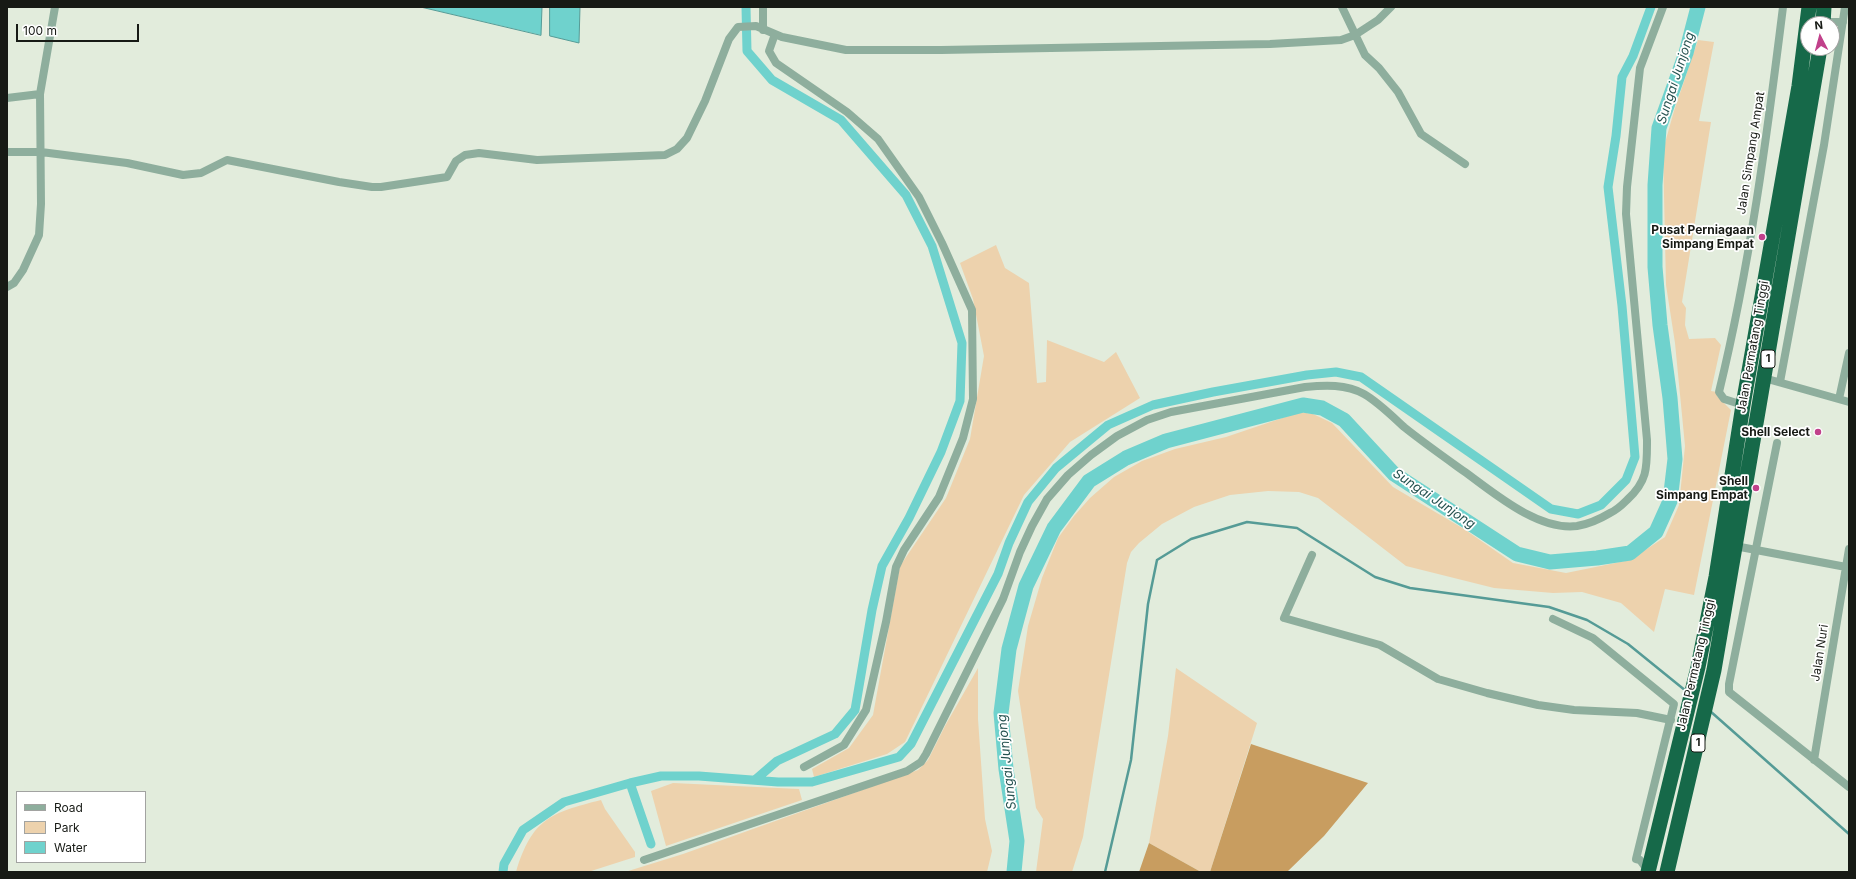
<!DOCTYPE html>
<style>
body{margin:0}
#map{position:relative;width:1856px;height:879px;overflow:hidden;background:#e2ecdc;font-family:Inter,sans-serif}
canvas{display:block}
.frame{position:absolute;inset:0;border:8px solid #171a15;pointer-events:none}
.legend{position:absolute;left:16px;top:791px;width:130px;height:72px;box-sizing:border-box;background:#fff;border:1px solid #a2a3a1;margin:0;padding:5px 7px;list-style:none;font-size:12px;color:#171a15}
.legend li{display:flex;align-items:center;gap:8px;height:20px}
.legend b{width:20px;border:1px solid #a2a3a1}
.north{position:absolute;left:1800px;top:16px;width:40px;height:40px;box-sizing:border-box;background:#fff;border:1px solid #a2a3a1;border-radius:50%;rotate:354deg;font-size:11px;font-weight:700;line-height:16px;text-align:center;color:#171a15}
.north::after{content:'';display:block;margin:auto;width:14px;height:18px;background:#c1418b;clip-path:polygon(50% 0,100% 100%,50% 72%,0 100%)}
.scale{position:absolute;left:16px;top:24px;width:123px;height:18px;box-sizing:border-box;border:2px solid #171a15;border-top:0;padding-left:5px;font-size:12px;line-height:14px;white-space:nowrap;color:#171a15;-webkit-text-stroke:3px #fff;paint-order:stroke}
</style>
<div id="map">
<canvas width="1856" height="879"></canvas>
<div class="frame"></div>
<ul class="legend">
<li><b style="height:5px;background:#8eae9d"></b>Road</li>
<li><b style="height:11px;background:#edd2ad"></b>Park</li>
<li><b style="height:11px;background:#6fd2cd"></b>Water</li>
</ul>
<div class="north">N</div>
<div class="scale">100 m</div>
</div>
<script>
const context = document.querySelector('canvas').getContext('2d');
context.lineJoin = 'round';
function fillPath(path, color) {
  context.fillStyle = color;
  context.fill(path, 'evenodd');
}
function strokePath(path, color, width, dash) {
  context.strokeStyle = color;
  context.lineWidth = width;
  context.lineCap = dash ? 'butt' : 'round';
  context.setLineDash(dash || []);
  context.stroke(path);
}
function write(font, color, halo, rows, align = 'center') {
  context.font = font + ' Inter,sans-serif';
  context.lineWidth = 3.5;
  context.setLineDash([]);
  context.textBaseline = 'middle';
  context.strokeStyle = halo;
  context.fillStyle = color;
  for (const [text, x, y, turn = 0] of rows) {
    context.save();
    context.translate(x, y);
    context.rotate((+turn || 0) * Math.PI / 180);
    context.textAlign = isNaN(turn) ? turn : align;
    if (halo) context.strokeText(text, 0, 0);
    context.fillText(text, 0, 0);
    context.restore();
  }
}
fillPath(new Path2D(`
 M1698,40l16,2 -15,79 12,1 -29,180 4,6 -1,17 4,14 26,-1 6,7 -10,46 6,1v4l14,14 -37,185 -29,-6 -11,43 -33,-29 -39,-11 -29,1 -59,-5 -88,-22 -88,-68 -19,-6 -31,-1 -38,4 -36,12 -32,17 -23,19 -8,9 -4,11 -44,274 -11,35h-36l7,-53 -7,-11 -18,-117 10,-65 14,-48 16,-40 16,-22 16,-18 24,-21 28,-16 33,-12 51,-12 74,-25 13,2 19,9 61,64 71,42 49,34 53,10 64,-13 35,-23 14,-32 6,-59 -10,-103 -9,-58 -3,-135 11,-39z
 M996,245l9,23 24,15 8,100 9,-1 1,-42 57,22 12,-10 24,46 -70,44 -46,53 -119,247 -18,12 -73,23 -2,-8 37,-21 24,-33 27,-149 46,-68 24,-59 14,-83 -11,-57 -13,-36z
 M978,668v51l7,100 7,32 -5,21h-362l58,-18 235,-84 10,-10 17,-34z
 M1176,668l81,55 -47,149h-9l-52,-29 19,-107z
 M673,783l126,6 3,11 -136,46 -15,-55z
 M601,800l4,9 30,43v5l-47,15h-72c16,-53 34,-59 85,-72z`), '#edd2ad');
fillPath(new Path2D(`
 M1251,744l117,39 -44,53 -37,36h-77z
 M1149,843l52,29h-62z`), '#c89d60');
const water = new Path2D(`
 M421,7h121l-1,28z
 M550,7h30l-1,36 -29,-7z`);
fillPath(water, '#6fd2cd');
strokePath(water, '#559b96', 1);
strokePath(new Path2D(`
 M1710,711l139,123
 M1105,872l26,-112 17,-156 9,-44 34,-21 56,-17 50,6 78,49 35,11 139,19 38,13 41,24 58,47`), '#559b96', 2.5);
strokePath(new Path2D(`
 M746,7l1,44 25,29 69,40 65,75 26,51 30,97 -2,58 -19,51 -32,66 -27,48 -10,44 -17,100 -20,24 -58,27 -22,19
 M630,783l21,61
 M503,872l1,-8 19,-34 41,-28 66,-19 31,-7h38l79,6h34l87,-25 12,-13 87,-170 11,-31 19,-41 28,-34 52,-43 45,-20 60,-13 94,-17 29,-3 25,5 190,132 27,5 23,-9 25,-25 9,-23 -13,-151 -14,-119 8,-51 6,-59 11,-21 18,-49`), '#6fd2cd', 9);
strokePath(new Path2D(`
 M1014,872l3,-31 -11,-72 -5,-56 8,-64 17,-63 28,-58 35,-47 37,-23 40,-17 137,-36 19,3 22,12 50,54 123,80 33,8 47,-4 33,-5 26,-21 14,-31 5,-42 -5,-61 -10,-73 -5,-58v-82l4,-57 27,-75 12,-46`), '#6fd2cd', 15);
strokePath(new Path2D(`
 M763,7v23
 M1342,7l23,48 14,13 19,24 23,42 44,30
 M1823,22h20
 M775,34l-6,17 7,12 71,49 31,27 41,58 23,46 30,67 1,89 -10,39 -24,59 -35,53 -8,17 -10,55 -20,88 -22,35 -40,22
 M7,98l33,-4
 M7,152h34l86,11 56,12 18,-2 26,-13 112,22 33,5h9l66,-10 9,-16 9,-6 14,-2 58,7 128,-5 12,-6 10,-11 18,-37 24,-62 9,-12 18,-1 26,11 64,13h95l329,-6 71,-4 14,-5 23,-15 13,-13
 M7,287l7,-4 9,-13 16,-35 2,-31 -1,-110 15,-87
 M1764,378l85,24
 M1780,382l44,-237 21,-138
 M1839,399l10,-46
 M1743,405l-19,-6 -5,-7c31,-127 48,-256 64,-385
 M1777,443l-48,241v8l120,95
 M1735,546l111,21
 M1312,555l-28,63 96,27 58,34 49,14 51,12 36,5 63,3 34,7
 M1553,619l40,19 81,66 -38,155 4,1 8,11
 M1814,760l35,-211
 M644,860l263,-89 14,-9 5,-8 77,-155 17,-47 12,-26 15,-27 21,-24 23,-20 26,-19 30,-16 24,-8 134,-25c20,-2 41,-3 59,7 14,8 28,22 40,33 20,16 40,30 61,45 29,21 73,59 112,54 12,-2 23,-7 33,-13 7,-3 12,-8 17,-13 21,-19 20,-33 20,-60l-21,-226 1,-27 13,-119 23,-61`), '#8eae9d', 8);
strokePath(new Path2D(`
 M1823,24l1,-17
 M1648,872l50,-205 18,-90 27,-172 56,-319 10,-79
 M1667,872l47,-202 106,-622`), '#166949', 15);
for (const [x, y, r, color] of [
 [1762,237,4,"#c1418b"],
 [1818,432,4,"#c1418b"],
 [1756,488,4,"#c1418b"]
]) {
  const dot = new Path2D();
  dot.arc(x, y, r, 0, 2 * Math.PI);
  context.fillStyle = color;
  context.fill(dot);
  strokePath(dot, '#fff', 1.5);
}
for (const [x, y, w] of [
 [1768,359,14],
 [1698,743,14]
]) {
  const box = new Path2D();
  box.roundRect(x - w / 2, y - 9, w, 18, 3);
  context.fillStyle = '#fff';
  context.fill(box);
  strokePath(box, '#171a15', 1);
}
write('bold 11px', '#171a15', null, [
 ["1",1768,359],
 ["1",1698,743]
]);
write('12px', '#171a15', '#fff', [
 ["Jalan Simpang Ampat",1751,153,-81],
 ["Jalan Permatang Tinggi",1753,347,-80],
 ["Jalan Nuri",1820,653,-81],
 ["Jalan Permatang Tinggi",1696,665,-77]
]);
write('bold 12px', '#171a15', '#fff', [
 ["Pusat Perniagaan",1754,230],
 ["Simpang Empat",1754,244],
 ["Shell Select",1810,432],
 ["Shell",1748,481],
 ["Simpang Empat",1748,495]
], 'right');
write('italic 13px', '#255250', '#fff', [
 ["Sungai Junjong",1676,78,-72],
 ["Sungai Junjong",1434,499,34],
 ["Sungai Junjong",1007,762,-96]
]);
</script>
